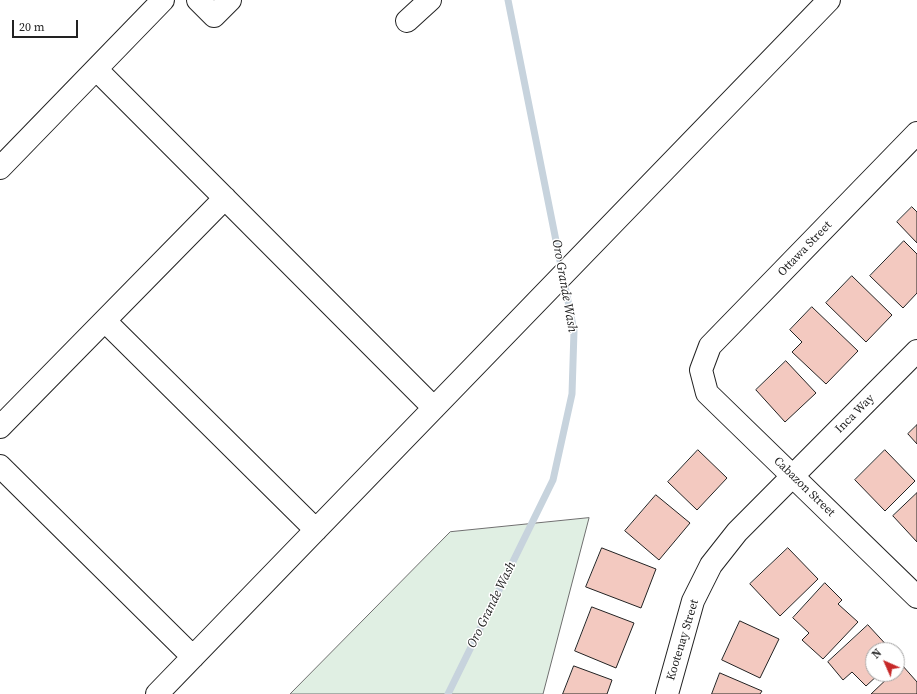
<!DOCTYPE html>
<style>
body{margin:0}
#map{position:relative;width:917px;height:694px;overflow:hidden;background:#fff;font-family:"Source Serif 4",serif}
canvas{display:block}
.north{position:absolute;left:865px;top:642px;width:40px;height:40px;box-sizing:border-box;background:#fff;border:1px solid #a7a7a7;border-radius:50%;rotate:315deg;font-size:11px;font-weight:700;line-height:16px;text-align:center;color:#222}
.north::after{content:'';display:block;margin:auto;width:14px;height:18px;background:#c62828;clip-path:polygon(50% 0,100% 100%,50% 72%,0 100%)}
.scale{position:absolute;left:12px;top:20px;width:66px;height:18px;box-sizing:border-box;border:2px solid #222;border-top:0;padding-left:5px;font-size:12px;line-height:14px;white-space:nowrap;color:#222;-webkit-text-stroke:3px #fff;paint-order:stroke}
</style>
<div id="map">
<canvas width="917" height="694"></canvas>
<div class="north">N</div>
<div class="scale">20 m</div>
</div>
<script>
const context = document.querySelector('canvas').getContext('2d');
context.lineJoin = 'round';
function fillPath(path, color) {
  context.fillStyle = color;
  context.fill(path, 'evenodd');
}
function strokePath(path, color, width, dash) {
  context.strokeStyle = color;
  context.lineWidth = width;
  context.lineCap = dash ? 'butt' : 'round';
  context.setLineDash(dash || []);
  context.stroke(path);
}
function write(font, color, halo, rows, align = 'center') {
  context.font = font + ' "Source Serif 4",serif';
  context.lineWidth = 3;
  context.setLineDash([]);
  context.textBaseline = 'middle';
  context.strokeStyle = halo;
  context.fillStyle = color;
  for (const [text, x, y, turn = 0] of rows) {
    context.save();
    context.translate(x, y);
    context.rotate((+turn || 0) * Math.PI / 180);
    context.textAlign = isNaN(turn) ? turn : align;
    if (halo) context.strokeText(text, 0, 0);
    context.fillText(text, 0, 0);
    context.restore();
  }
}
const green = new Path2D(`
 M589,518l-46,176h-253l160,-162z`);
fillPath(green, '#e0efe3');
strokePath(green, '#6f6f6f', 1);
strokePath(new Path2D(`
 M448,694l105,-214 19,-86 2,-63 -66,-331`), '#c7d3dd', 7);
const building = new Path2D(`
 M912,207l5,5v31l-20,-21z
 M904,241l13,13v39l-14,15 -33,-32z
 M852,276l40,39 -26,27 -40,-39z
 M812,307l46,44 -32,33 -34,-32 10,-10 -12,-12z
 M786,361l30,32 -31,29 -29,-32z
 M917,425v19l-9,-10z
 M698,450l29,28 -30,32 -29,-28z
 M885,450l30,31 -30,30 -30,-31z
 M917,493v49l-24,-26z
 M656,495l34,28 -31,37 -34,-29z
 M602,548l54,21 -15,39 -55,-21z
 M788,548l30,31 -38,37 -30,-32z
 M825,583l17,17 -4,4 20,18 -35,37 -21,-19 7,-7 -16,-15z
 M592,607l42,16 -18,45 -41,-17z
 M740,621l39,18 -19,39 -38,-18z
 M868,625l23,25h-18v24h6l-13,12 -14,-14 -9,8 -15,-18z
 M902,665l15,17v12h-46l21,-20h5v-4z
 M574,666l38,14 -5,14h-44z
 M720,673l42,18 -2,3h-48z`);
fillPath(building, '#f3c9c0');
strokePath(building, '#222', 1);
const minor = new Path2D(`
 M198,0l16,16 16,-16
 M407,21l23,-21
 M96,69l338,339
 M917,133l-207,213 -9,24 6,23 210,204
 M0,168l163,-168
 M105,321l211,209
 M0,427l225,-229
 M0,466l193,191
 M157,694l672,-694
 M667,694l26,-93 18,-36 26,-33 180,-181`);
strokePath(minor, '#222', 24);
strokePath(minor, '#fff', 22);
write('12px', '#222', '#fff', [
 ["Ottawa Street",805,249,-46],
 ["Inca Way",855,414,-45],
 ["Cabazon Street",804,487,44],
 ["Kootenay Street",683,640,-73]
]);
write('italic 13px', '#222', '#fff', [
 ["Oro Grande Wash",564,286,80],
 ["Oro Grande Wash",492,605,-64]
]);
</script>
